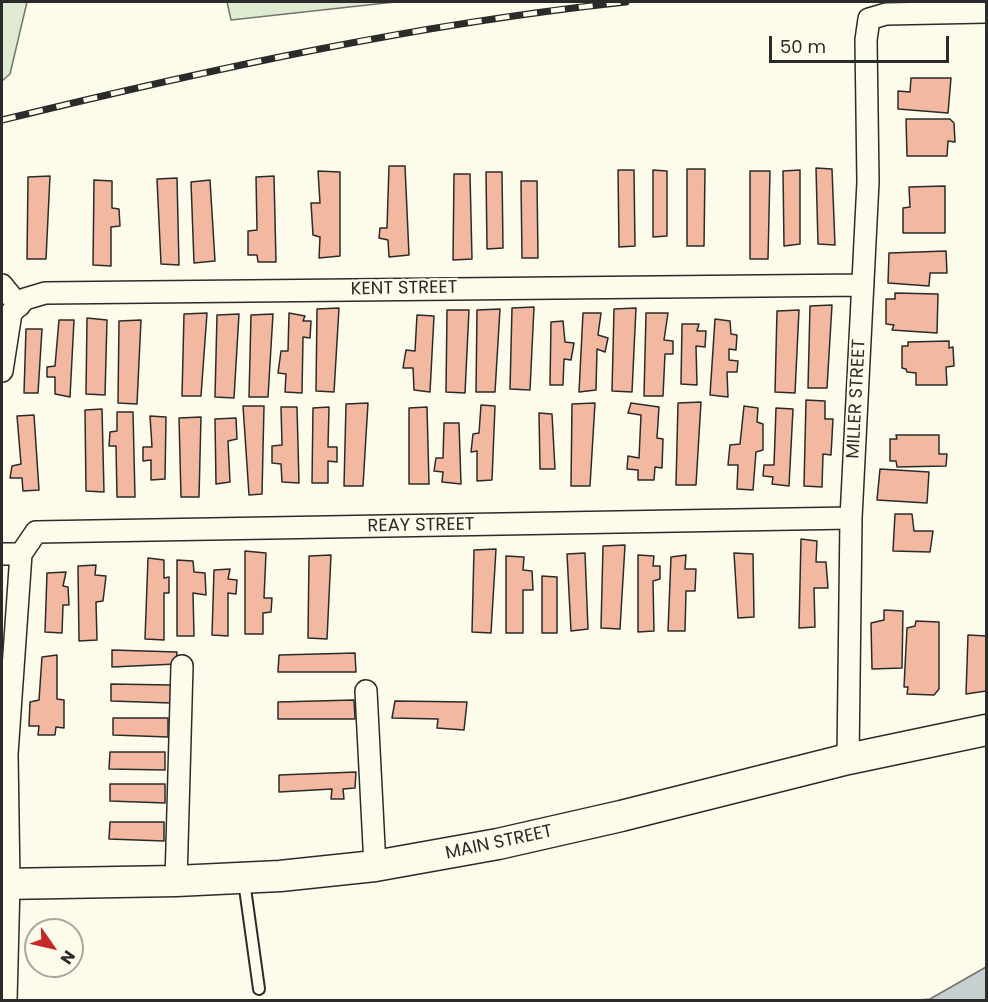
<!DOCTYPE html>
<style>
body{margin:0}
#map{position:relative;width:988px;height:1002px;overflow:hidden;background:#fdfbea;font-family:Poppins,sans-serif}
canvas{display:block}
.frame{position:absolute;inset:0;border:3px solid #2b2b2b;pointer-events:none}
.north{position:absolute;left:24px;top:918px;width:60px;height:60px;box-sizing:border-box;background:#fdfbea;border:2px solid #a9a89e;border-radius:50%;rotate:124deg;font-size:16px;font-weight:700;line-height:24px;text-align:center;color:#2b2b2b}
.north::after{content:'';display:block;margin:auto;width:21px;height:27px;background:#c62828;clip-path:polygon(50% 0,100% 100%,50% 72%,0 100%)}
.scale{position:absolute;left:769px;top:36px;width:180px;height:27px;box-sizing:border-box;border:3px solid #2b2b2b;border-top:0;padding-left:8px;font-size:18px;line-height:21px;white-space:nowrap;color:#2b2b2b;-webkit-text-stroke:4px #fdfbea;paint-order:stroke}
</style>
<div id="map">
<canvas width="988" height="1002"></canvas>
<div class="frame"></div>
<div class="north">N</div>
<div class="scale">50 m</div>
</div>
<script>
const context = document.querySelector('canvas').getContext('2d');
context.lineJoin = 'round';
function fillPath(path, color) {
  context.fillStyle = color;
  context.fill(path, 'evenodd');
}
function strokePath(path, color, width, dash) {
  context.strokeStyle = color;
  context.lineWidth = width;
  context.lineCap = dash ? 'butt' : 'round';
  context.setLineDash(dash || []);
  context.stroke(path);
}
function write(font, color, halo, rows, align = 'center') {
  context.font = font + ' Poppins,sans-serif';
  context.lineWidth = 4.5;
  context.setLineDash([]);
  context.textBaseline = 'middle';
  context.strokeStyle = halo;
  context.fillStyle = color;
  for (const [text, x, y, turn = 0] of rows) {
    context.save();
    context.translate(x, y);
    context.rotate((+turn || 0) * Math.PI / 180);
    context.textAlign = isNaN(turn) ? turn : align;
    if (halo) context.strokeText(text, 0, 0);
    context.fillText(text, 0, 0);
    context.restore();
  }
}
const green = new Path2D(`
 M2,2h25l-17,72 -8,7z
 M227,2h168l-164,18z`);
fillPath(green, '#deebd1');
strokePath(green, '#74746e', 1.5);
const water = new Path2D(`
 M986,967v33h-67l11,-1z`);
fillPath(water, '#c7d0d0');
strokePath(water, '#74746e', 1.5);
const building = new Path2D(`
 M911,78h40l-3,35 -50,-4v-18l12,1z
 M906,119h44l4,4 1,19 -7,-1 -1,15h-40z
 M389,166h16l4,89 -20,2 -1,-17 -9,-2 1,-10h7z
 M816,168l16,1 3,76 -17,-1z
 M687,169h18l-1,77h-17z
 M618,170h16l1,76 -16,1z
 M653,170l14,1v65l-14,1z
 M800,170v74l-16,2 -1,-75z
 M318,171l22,1v84l-21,2 1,-21 -7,-2 -2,-32h9z
 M750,171h20l-2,88h-18z
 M486,172h16l1,76 -16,1z
 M454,174h16l2,85 -19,1z
 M50,176l-4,83h-19l1,-82z
 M274,176l2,86h-18l-1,-7h-9v-24l9,-1 -1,-53z
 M177,178l2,87 -18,-1 -4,-85z
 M94,180l18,1v27l7,1 1,17 -9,1v39l-18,-1z
 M210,180l5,81 -21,2 -3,-81z
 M521,181h16l1,77h-16z
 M945,186v47h-42v-25l7,-1 -1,-20z
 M946,251l1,22h-17l-1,13 -41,-3 1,-30z
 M895,293l43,1 -1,39 -45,-3 2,-5 -8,-1v-25h9z
 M832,305l-5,83h-19l2,-82z
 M534,307l-4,83 -20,-1 2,-81z
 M339,308l-5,84 -18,-1 1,-82z
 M636,308l-4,84 -20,-1 2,-82z
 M500,309l-5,83h-19l1,-82z
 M447,310h22l-4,83 -19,-1z
 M799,310l-4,83 -20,-1 2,-81z
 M207,313l-6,83h-19l2,-82z
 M289,313l16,3 -2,5h8l-1,17 -7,-1 -1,56 -17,-1 1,-18 -8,-1 3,-22h7z
 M583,313h18l-3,22 10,3 -3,14 -8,-3 -1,41 -17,2z
 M646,313h22l-4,27 9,1v13h-8l-2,42h-19z
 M239,314l-5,84 -19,-1 2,-82z
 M273,314l-5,83h-19l2,-82z
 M417,315l17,1 -4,76 -16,-2 -1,-22h-10l3,-18 9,1z
 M87,318l20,2 -2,75 -19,-1z
 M715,319l15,2 1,13 6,1 -1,15 -7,-1v11l9,1 -1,11h-10l1,25 -18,-2z
 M59,320h15l-4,77 -15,-3v-17h-8v-10l8,-1z
 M141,320l-4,84 -19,-1 1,-82z
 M563,321l2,21 9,1 -3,17 -7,-1 -1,26h-13l1,-63z
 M682,324h17l-2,7h9l-1,16 -9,-1 1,39 -16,-1z
 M26,329h16l-4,64h-14z
 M949,341v7l4,-1 1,19 -8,1 1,18h-31v-12l-9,-1 -1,-3 -4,-1v-22h6v-4z
 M806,400l19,1v18h8l-2,36 -8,-1 -1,33 -18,-1z
 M701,402l-5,83h-20l2,-82z
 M368,403l-5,83h-19l2,-82z
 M595,403l-5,83h-19l1,-82z
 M631,403l28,4 -2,31 6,1 -1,29 -7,-1 -1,13h-16v-10l-11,-1 1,-13 11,2 2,-43 -13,-2z
 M481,405l14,1 -3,74 -15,1v-30l-6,1 2,-18 6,-1z
 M243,406h21l-2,88 -13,1z
 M744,406l14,2 -1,14 6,2v26l-7,2 -3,38 -16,-1 1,-24h-10l2,-20 10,-1z
 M281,407h16l2,76 -17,-1 -1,-18 -9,-1v-17l10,-1z
 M329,407l-1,40h9v15l-9,-1v22h-16l1,-75z
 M427,407l2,77h-20v-76z
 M776,408l17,1 -4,77 -17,-2 1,-7 -10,-1 1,-11h10z
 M102,409l2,83 -18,-1 -1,-81z
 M117,412h16l2,85h-18l-1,-51h-7l1,-14 7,-1z
 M539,413l13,1 3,55h-15z
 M34,415l5,75 -16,1 -1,-13h-12l2,-12 9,-2 -4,-48z
 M150,416l16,1 -1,62 -14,1v-20l-8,1v-14h9z
 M201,417l-2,80h-18l-2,-79z
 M236,418l1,21 -9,2 2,41 -14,2 -1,-65z
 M444,423h15l2,61 -19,-2 1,-10 -9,-1 2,-13h7z
 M896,435h43v19h8l-1,12 -49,1 -1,-6h-6v-22h7z
 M880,469l49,3 -2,31 -50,-3z
 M895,514h17l2,17h19l-3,21 -37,-1z
 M801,539l16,2 -1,21h10l2,26h-14l1,39 -16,1z
 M625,545l-5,84 -19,-1 2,-82z
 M496,549l-5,84 -19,-1 2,-82z
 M245,551l21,2 -2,45h8l-1,14 -8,1v21h-18z
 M585,553l3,76 -17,2 -4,-77z
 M734,553l19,1 1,63 -16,1z
 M331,555l-4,84 -19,-1 1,-82z
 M638,555l16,1 -1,10h7v13l-7,2 1,50 -16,1z
 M686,555l-1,14h11l-1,22h-9l-1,40h-17l3,-74z
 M506,556l18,1 -1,13 9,1 1,19h-10v43h-17z
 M148,558l16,2v18l5,-1v16h-5v47l-19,-1z
 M177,560l16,1 1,11 11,1 1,22 -13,-2 1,43h-17z
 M96,565l-1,10 11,1 -3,25 -7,1 1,38 -18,1 -1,-75z
 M230,569l-2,10 9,1 -1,14 -8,-1v43l-16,-1 2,-65z
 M66,572l-3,14 5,1 1,18h-6l-1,28 -17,-1 2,-59z
 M542,576l15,1v56h-15z
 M884,610l19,1 -1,57 -30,1 -1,-46 13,-3z
 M916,621l23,1v67l-5,6 -27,-1 1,-7h-4l3,-59 8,-2z
 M968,635l18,1v55l-20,3z
 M112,650l65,2 -1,12 -64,3z
 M355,653l1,19h-78l1,-17z
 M57,655v44l7,1v28l-8,-1 -1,8h-17l1,-9h-10l1,-24 9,-2 3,-43z
 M111,684l61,1 -1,18 -60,-2z
 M354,700l1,19h-77v-17z
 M395,701l72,1 -3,28 -27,-2 1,-9 -46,-1z
 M113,718h55v19l-55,-2z
 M110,752h55v18l-56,-1z
 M356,772l-1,16 -12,1 1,10h-13l1,-10 -53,3v-17z
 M110,784h55v19l-55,-2z
 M110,822h54v19l-55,-2z`);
fillPath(building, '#f2b8a0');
strokePath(building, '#2b2b2b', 1.5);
const service = new Path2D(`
 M244,881l15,108`);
const minor = new Path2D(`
 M2,285l17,21
 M2,371l9,-58 14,-14 20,-6 818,-8
 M2,554h19l15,-22 815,-14
 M366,691l9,175
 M848,759l3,-241 17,-336 -2,-142 3,-21 17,-5 100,-2
 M176,881l6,-215
 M6,1000l3,-116 -2,-130 14,-200`);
const secondary = new Path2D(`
 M2,884l174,-3 104,-5 95,-10 123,-22 123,-28 227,-57 138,-29`);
strokePath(service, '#2b2b2b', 14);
strokePath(minor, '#2b2b2b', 24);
strokePath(secondary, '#2b2b2b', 33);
strokePath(service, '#fdfbea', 10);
strokePath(minor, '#fdfbea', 21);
strokePath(secondary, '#fdfbea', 30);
const rail = new Path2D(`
 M2,120c205,-50 414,-96 624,-118`);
strokePath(rail, '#2b2b2b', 7);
strokePath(rail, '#fdfbea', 4.5, [14]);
write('18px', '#2b2b2b', '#fdfbea', [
 ["KENT STREET",404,289,-1],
 ["MILLER STREET",857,399,-87],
 ["REAY STREET",421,526,-1],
 ["MAIN STREET",499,843,-12]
]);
</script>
